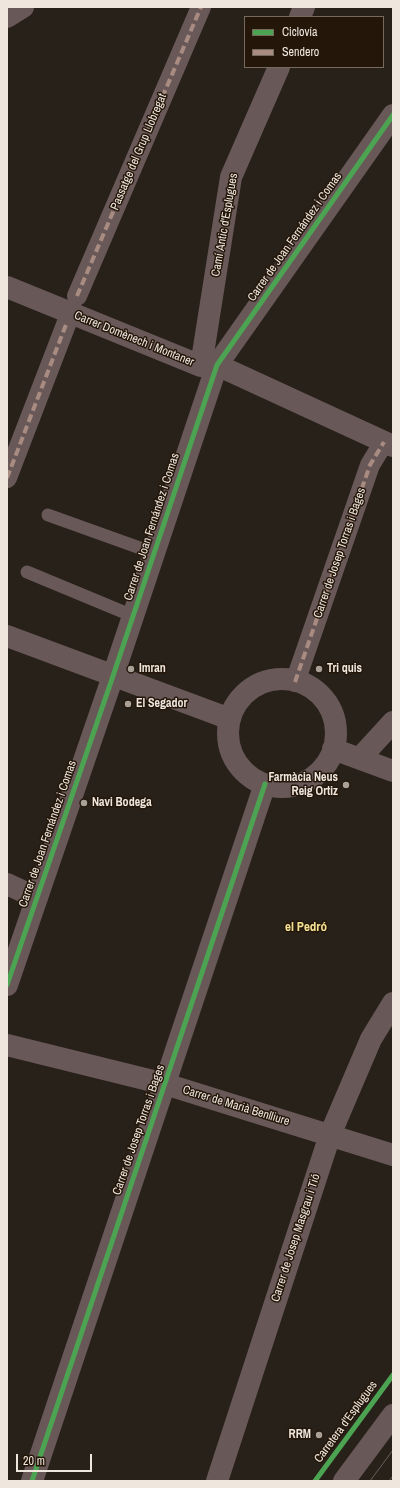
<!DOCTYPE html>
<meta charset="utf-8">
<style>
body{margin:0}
#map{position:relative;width:400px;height:1488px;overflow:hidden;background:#282119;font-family:"Archivo Narrow",sans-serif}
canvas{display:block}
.frame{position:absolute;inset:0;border:8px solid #efe6dd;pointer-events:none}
.legend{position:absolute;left:244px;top:16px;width:140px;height:52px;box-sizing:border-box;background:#24170a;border:1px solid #756a5e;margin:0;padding:5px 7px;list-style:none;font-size:12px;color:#efe6dd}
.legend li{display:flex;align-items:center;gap:8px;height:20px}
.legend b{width:20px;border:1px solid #756a5e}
.scale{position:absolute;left:16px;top:1454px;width:76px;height:18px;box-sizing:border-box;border:2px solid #efe6dd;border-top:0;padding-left:5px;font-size:12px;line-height:14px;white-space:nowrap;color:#efe6dd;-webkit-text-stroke:3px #24170a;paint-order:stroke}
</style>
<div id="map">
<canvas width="400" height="1488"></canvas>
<div class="frame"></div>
<ul class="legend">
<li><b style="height:5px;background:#4ca352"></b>Ciclovía</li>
<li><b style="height:5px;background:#a88b81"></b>Sendero</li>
</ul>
<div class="scale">20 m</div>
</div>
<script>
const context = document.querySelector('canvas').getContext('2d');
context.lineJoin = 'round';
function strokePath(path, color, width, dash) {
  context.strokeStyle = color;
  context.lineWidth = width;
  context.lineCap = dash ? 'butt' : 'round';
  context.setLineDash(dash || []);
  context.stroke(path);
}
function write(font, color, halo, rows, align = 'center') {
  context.font = font + ' "Archivo Narrow",sans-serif';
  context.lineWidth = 3;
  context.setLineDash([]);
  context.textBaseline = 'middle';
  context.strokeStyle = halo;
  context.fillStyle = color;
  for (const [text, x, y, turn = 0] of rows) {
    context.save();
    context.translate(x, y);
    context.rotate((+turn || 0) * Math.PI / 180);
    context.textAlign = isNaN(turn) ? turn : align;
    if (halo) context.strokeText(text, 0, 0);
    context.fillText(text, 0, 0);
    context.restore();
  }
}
strokePath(new Path2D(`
 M48,515l106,38
 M27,572l106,44`), '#695858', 13);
strokePath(new Path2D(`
 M77,296l124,-289
 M7,478l60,-156
 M295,682l75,-217 14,-23`), '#695858', 20);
strokePath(new Path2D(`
 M7,17l16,-10
 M300,17l4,-10
 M7,287l194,79 16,-1 176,81
 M201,366l30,-189 48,-110
 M7,636l223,83
 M228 733a54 54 0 1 1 108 0a54 54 0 1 1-108 0Z
 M333,749l60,22
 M360,758l33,-36
 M7,884l30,14
 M7,985l106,-309 104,-311 176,-250
 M7,1045l158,39 228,71
 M32,1481l233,-697
 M217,1481l113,-346 41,-96 22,-36`), '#695858', 22);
strokePath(new Path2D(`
 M344,1481l49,-66`), '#695858', 22);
strokePath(new Path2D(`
 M370,1481l23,-31
 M389,1481l4,-5`), '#6b5f5d', 1);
strokePath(new Path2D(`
 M77,296l124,-289
 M7,478l60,-156
 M295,682l75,-217 14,-23`), '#a88b81', 4, [8, 4]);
strokePath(new Path2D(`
 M7,985l106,-309 104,-311 176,-250
 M32,1481l233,-697
 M315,1481l78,-106`), '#4ca352', 5);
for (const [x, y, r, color] of [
 [131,669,4,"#a9a198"],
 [319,669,4,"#a9a198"],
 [128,704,4,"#a9a198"],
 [346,785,4,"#a9a198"],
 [84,803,4,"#a9a198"],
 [319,1435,4,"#a9a198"]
]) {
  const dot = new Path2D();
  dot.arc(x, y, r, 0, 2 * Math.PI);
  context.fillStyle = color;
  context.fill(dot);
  strokePath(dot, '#24170a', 1.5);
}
write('12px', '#efe6dd', '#24170a', [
 ["Passatge del Grup Llobregat",139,152,-67],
 ["Camí Antic d'Esplugues",225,225,-80],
 ["Carrer de Joan Fernández i Comas",295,237,-55],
 ["Carrer Domènech i Montaner",134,339,22],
 ["Carrer de Joan Fernández i Comas",152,527,-72],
 ["Carrer de Josep Torras i Bages",340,553,-71],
 ["Carrer de Joan Fernández i Comas",48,834,-71],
 ["Carrer de Marià Benlliure",236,1106,17],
 ["Carrer de Josep Torras i Bages",139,1130,-71],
 ["Carrer de Josep Masgrau i Tió",296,1238,-72],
 ["Carretera d'Esplugues",346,1422,-54]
]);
write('bold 12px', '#efe6dd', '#24170a', [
 ["Imran",139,669],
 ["Tri quis",327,669],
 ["El Segador",136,704],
 ["Farmàcia Neus",338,778,"right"],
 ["Reig Ortiz",338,792,"right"],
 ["Navi Bodega",92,803],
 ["RRM",311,1435,"right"]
], 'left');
write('bold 13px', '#f4e092', '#24170a', [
 ["el Pedró",306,928]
]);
</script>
